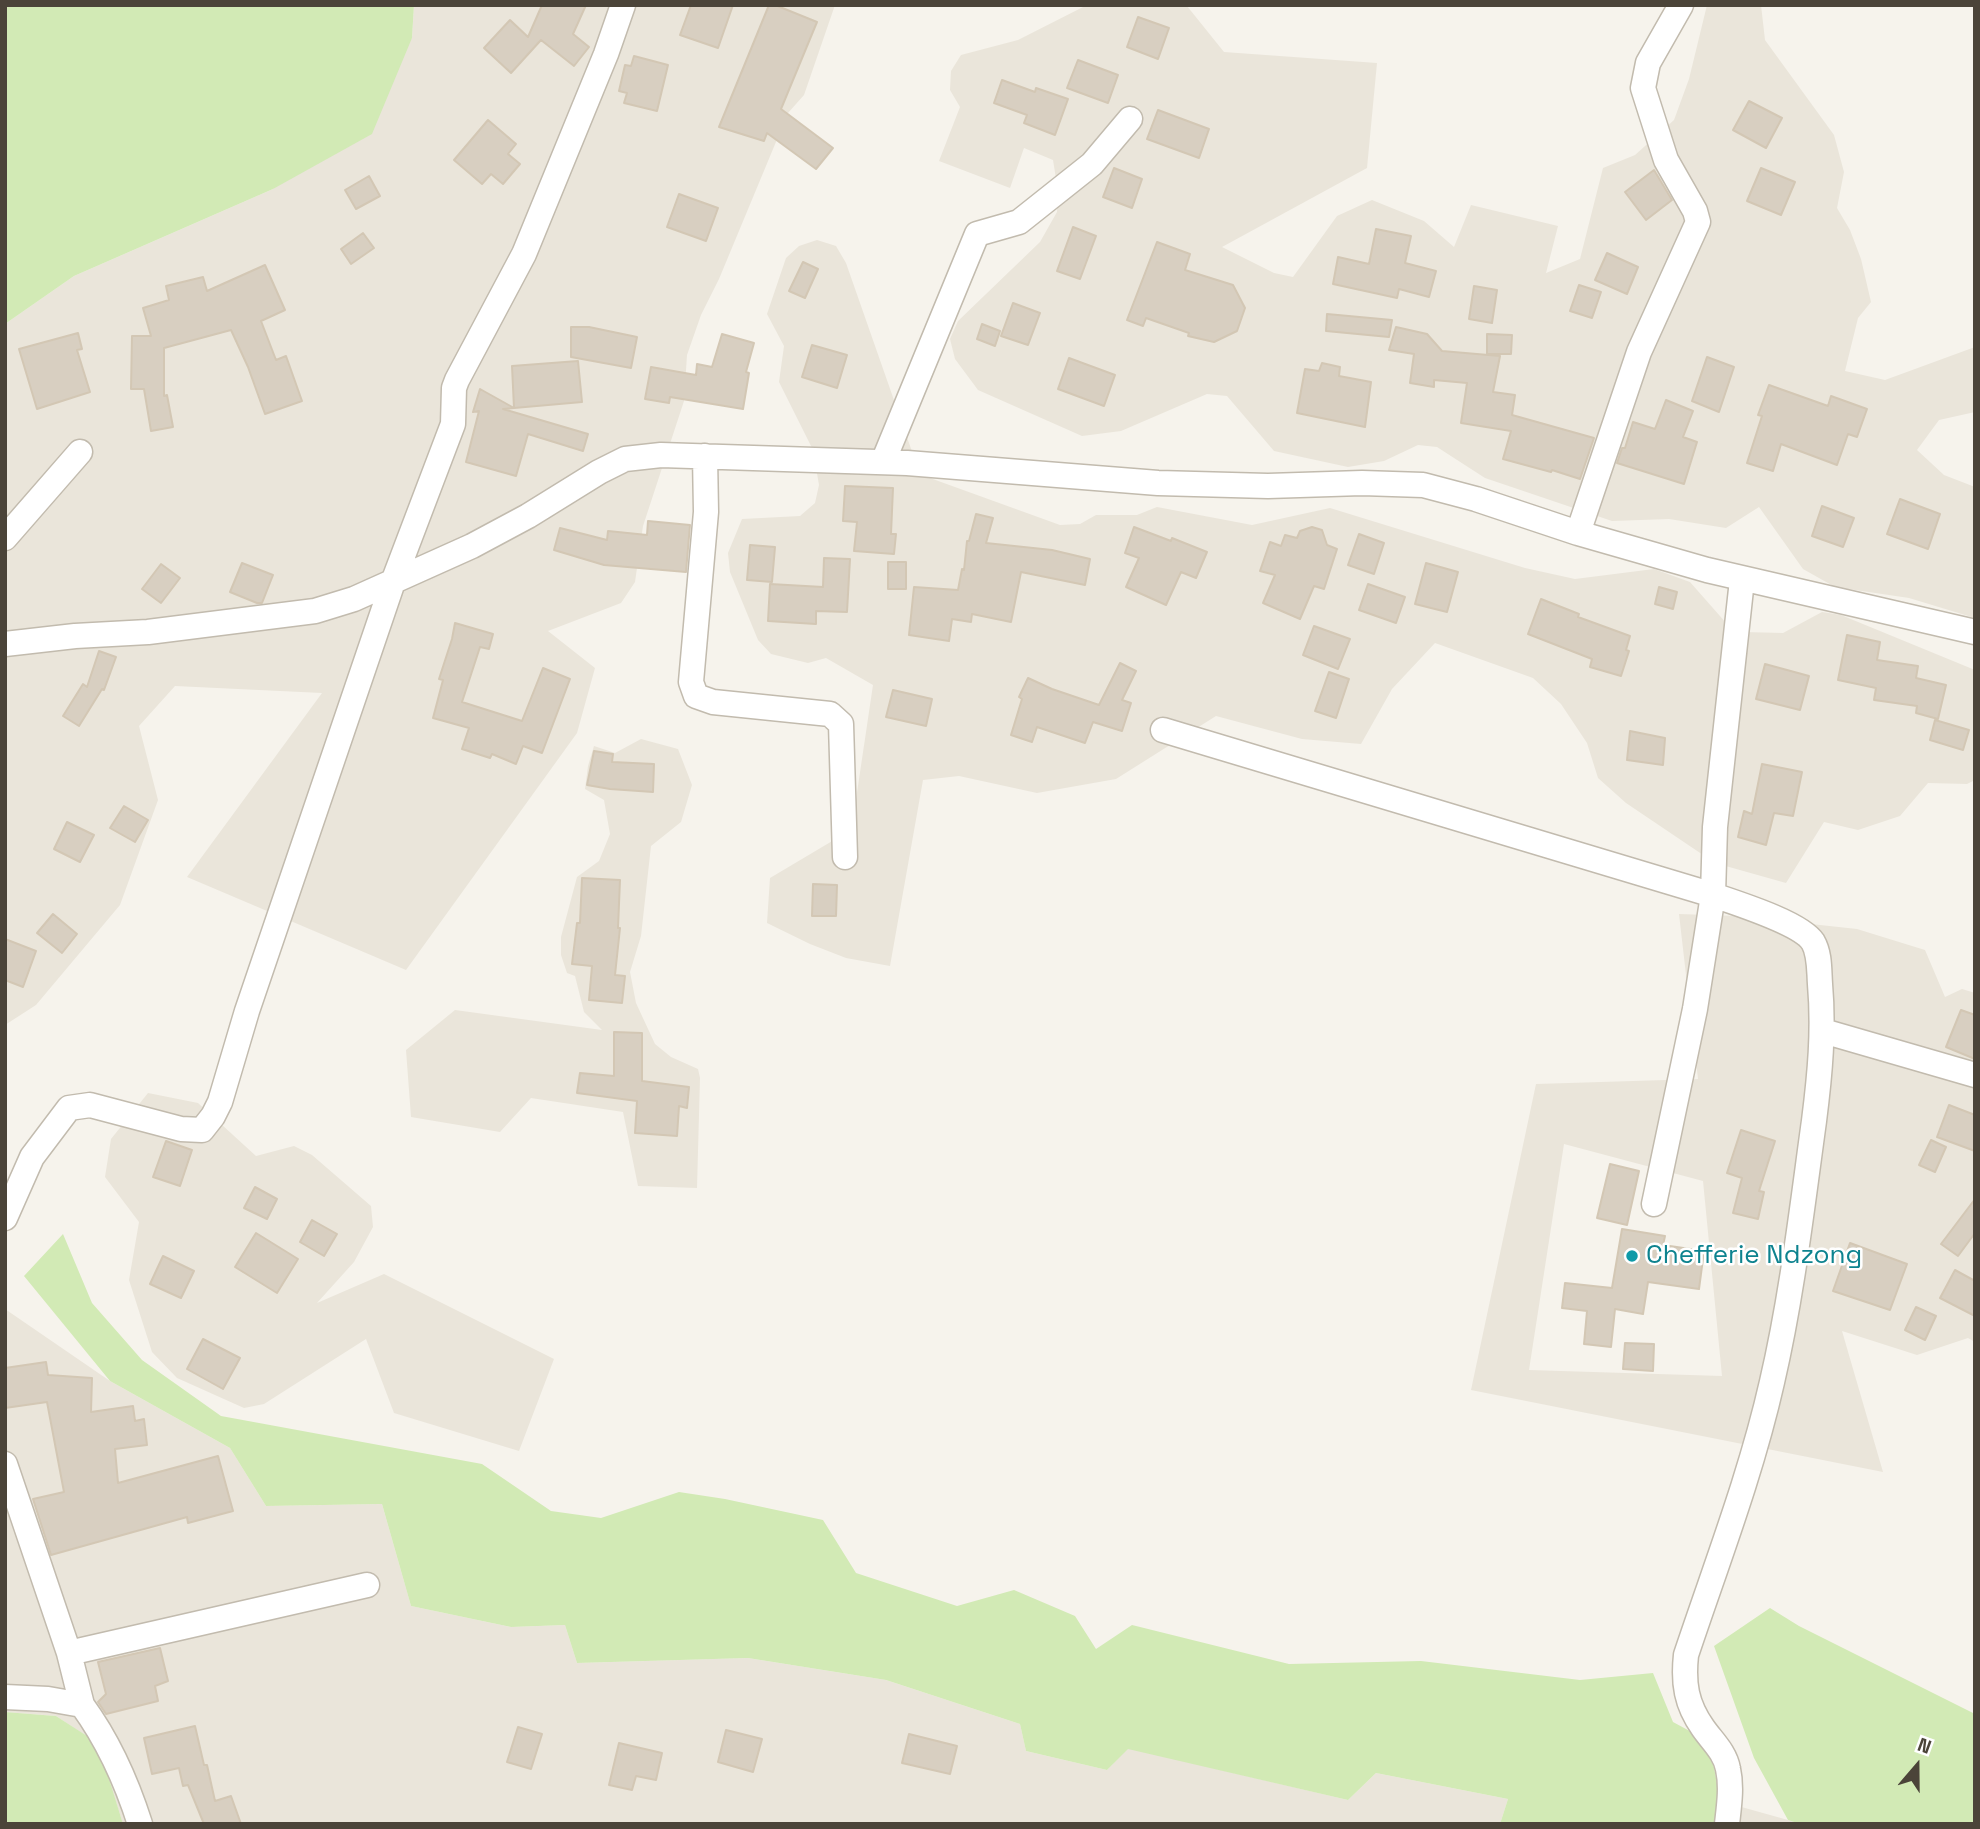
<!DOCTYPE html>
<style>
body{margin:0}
#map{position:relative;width:1980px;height:1829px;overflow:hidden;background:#f6f3ec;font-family:"Space Grotesk",sans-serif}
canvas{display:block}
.frame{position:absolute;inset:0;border:7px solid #4b4439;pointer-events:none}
.north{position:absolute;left:1882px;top:1731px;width:70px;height:70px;-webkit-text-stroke:5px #fff;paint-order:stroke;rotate:20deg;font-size:19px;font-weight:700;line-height:28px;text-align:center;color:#4b4439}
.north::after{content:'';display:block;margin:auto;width:24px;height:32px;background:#4b4439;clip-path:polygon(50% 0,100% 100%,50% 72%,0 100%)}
</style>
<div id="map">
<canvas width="1980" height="1829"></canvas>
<div class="frame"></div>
<div class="north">N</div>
</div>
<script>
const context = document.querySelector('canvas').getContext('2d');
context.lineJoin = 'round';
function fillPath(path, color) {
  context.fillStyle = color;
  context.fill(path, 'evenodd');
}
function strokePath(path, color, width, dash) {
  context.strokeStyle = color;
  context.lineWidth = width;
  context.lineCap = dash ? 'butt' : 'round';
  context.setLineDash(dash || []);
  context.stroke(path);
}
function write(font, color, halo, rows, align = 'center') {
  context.font = font + ' "Space Grotesk",sans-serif';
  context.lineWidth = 5;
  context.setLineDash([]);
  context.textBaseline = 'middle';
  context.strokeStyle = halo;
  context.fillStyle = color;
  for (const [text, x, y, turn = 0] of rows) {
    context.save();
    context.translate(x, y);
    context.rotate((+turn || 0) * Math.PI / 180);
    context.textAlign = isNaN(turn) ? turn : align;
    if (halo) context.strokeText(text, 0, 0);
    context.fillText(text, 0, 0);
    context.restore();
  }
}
fillPath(new Path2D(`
 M414,5h421l-31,90 -16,18 -69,166 -18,36 -14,40 -3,46 -41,125 -8,56 -14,21 -73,28 47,37 -18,65 -171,237 -219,-93 135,-184 -147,-7 -36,40 19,74 -38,105 -84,100 -31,20v-701l69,-48 199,-87 139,-151z
 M1087,5l100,1 37,46 153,11 -10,105 -145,79 52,26 19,4 44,-61 35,-16 52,21 30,26 17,-42 87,21 -12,47 34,-14 23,-91 32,-13 39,-35 15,-41 18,-74h54l4,35 69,95 10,37 -7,36 13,22 11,29 10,43 -13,16 -13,53 40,9 90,-33v65l-36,8 -22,30 27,25 31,12v131l-66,-20 -74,-11 -32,-18 -44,-62 -33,21 -57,-9 -57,2 -127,-43 -48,-31 -19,-2 -34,16 -36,6 -74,-16 -47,-55 -20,-2 -86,37 -39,5 -104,-46 -23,-31 -5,-20 8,-18 82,-79 17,-30 1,-21 -5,-31 -29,-12 -14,40 -71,-27 21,-54 -10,-17 1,-19 10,-16 57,-15z
 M817,240l19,6 10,17 70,200 14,15 130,47 20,-1 16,-9h41l20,-8 95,18 78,-17 195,60 50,11 79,-10 36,13 37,42 17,8 39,1 39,-21 19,3 134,55v110l-8,4 -39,-1 -28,33 -42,14 -34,-8 -38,61 -71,-20 -89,-60 -28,-25 -11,-35 -26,-39 -28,-26 -98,-35 -43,46 -31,55 -59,-5 -86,-23 -100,63 -79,14 -78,-17 -36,4 -33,186 -44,-8 -36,-14 -43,-21 3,-45 69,-41 16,-31 18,-121 -47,-27 -18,5 -37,-9 -13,-14 -28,-68 -2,-19 14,-34 58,-3 15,-13 4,-18 -6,-35 -34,-68 5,-36 -17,-32 19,-56 13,-12z
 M641,739l37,10 14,36 -11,37 -30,24 -10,90 -11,36 6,31 19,41 16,13 27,12 2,9 -3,110 -59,-2 -15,-74 -92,-14 -31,34 -89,-15 -5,-67 49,-40 147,20 -18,-18 -9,-36 -8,-3 -6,-18v-18l16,-60 22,-16 11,-27 -6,-34 -19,-11 3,-23 6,-20 21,7z
 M1679,914l58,2 120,13 68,21 20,47 17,-8 13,4v349l-7,-4 -51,17 -75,-24 41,141 -412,-82 65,-306 162,-5zM1564,1144l139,37 19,195 -193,-6z
 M148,1093l50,10 58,53 38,-10 18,9 59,51 2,21 -19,35 -37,41 67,-29 170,85 -35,92 -125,-38 -28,-74 -102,65 -20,4 -67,-30 -25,-26 -23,-72 10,-58 -34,-45 6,-38z
 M5,1309l105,72 120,67 36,58 116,-2 29,102 100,21 54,-2 12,38 171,-5 138,22 134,44 6,27 81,19 21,-22 220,52 28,-27 132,26 -8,25h-1377l-26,-81 -41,-27 -51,-4z
 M1720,1801l68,19 12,4h-85z`), '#eae5da');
fillPath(new Path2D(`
 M5,5h409l-2,33 -40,96 -99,55 -199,87 -69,48z
 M63,1234l29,69 50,57 79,56 261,48 69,47 50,7 78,-26 46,7 98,21 33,53 101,33 57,-16 61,26 21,33 36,-24 157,39 132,-3 159,19 73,-7 20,49 26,14 15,31 6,34 -5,23h-215l8,-25 -132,-26 -28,27 -220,-51 -21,21 -81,-19 -6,-27 -134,-44 -138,-22 -171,5 -12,-38 -54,2 -100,-21 -29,-102 -116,2 -36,-58 -120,-67 -86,-105z
 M1770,1608l29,18 176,88v110h-175l-12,-4 -34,-62 -40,-112z
 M5,1712l51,4 42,27 25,81h-118z`), '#d2eab5');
const building = new Path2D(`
 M542,5h44l-13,29 16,13 -15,19 -33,-26 -30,33 -27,-25 26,-28 18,17z
 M691,5h42l-15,43 -38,-13z
 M769,5h6l42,17 -36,87 52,39 -17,21 -49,-36 -3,8 -45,-14z
 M1138,17l31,11 -11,31 -31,-12z
 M634,56l34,9 -11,46 -33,-8 3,-10 -8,-2 6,-26 6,1z
 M1078,60l40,15 -10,28 -41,-15z
 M1002,80l33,12 1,-4 32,11 -13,36 -31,-12 3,-8 -33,-12z
 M1749,101l33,17 -16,30 -33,-18z
 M1158,110l51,19 -10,29 -52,-19z
 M488,120l28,24 -8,10 12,10 -17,20 -12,-10 -9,10 -28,-24z
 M1114,168l28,11 -10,29 -29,-11z
 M1761,168l34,14 -14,33 -34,-14z
 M1654,170l18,30 -26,20 -21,-28z
 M369,176l11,20 -24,13 -11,-19z
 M679,194l39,14 -12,33 -39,-14z
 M1073,227l23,9 -16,43 -23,-8z
 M1376,229l35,7 -6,27 31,8 -7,26 -30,-8 -2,9 -64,-14 5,-27 31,7z
 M363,233l11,15 -23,16 -10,-15z
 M1157,242l33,12 -5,16 48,15 12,23 -8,23 -23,11 -26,-6 1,-3 -43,-15 -3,8 -16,-6z
 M1607,253l31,14 -11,27 -32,-14z
 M803,262l15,7 -13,29 -16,-7z
 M265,265l20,45 -24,11 15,39 10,-4 16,45 -37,13 -17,-47 -17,-37 -67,18v48l3,-1 6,32 -22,4 -7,-42h-13l1,-53h19l-8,-28 26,-8 -3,-14 37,-9 4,14z
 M1579,285l22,7 -9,26 -22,-7z
 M1474,286l23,4 -5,33 -23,-4z
 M1013,303l27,10 -12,32 -27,-9z
 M1327,314l65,6 -3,17 -63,-6z
 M982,324l18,7 -5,15 -18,-7z
 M571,327h18l48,10 -6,31 -60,-11z
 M1396,327l31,7 15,17 58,5 -7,36 22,3 -3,20 82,23 -14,41 -28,-9 -1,2 -48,-13 8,-28 -50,-8 6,-40 -33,-3v7l-24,-4 4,-29 -25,-4z
 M78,333l4,16 -5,1 13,42 -53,17 -18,-60z
 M722,334l32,9 -8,29 3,1 -6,36 -73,-12 -1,6 -24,-4 6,-32 45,8 1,-11 15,3z
 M1487,334l25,1 -1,19h-24z
 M812,345l35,10 -10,33 -35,-11z
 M1707,357l27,10 -15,45 -27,-11z
 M1069,358l46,17 -11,31 -46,-17z
 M578,361l4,41 -68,6 -2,-42z
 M1322,363l18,4 -1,9 32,6 -6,45 -68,-14 8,-44 14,2z
 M1769,385l59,21 3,-10 36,13 -10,28 -9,-3 -11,31 -56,-21 -8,27 -26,-8 15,-47 -4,-1z
 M480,389l34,19 -11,1 85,25 -5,17 -55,-17 -12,42 -50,-14 13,-51 -6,1z
 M1666,400l27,11 -10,26 14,5 -13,42 -67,-21 5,-15h3l8,-26 22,7z
 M845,486l48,2 -2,46h5l-2,20 -40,-3 3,-29 -14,-1z
 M1900,499l40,15 -12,35 -41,-15z
 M1822,506l32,12 -11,29 -31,-11z
 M976,514l17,4 -7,25 66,7 38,9 -5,26 -64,-13 -10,50 -39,-8 -1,8 -19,-3 -3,22 -40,-6 5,-48 44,3 4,-21 2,1 3,-29h2z
 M648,521l42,4 -4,47 -82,-7 -50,-15 6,-22 47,12 1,-9 39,4z
 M1134,527l37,14 1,-3 35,14 -11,26 -15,-6 -15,33 -40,-18 13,-29 -14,-5z
 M1312,527l10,3 5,15 10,4 -13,40 -10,-3 -14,33 -37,-16 12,-28 -15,-4 10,-29 11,4 4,-11 12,3 3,-7z
 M1359,534l25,9 -10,31 -26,-9z
 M750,545l25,2 -3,35 -25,-2z
 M824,558l26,1 -3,53 -31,-1v13l-48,-3 2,-37 53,3z
 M888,562h18v27h-18z
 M242,563l31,12 -11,28h-5l-27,-11z
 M1426,563l32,9 -11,40 -32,-8z
 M161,564l19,14 -19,25 -19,-14z
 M1368,584l37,13 -9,26 -37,-13z
 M1659,587l18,5 -4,17 -18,-5z
 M1541,599l38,15 -1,3 52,19 -4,14 3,1 -8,25 -31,-9 2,-8 -64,-25z
 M455,623l38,11 -4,15 -9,-2 -18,55 60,19 21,-53 27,11 -28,74 -19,-7 -7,18 -24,-10 -2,4 -28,-9 7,-21 -36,-10 10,-38 -4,-1 13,-40z
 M1314,626l36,13 -12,30 -35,-14z
 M1847,635l33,7 -3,18 41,6 -2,12 30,7 -8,34 -22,-6 1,-7 -43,-6 2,-12 -38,-8z
 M99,651l17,6 -12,33 -2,-1 -23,37 -16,-10 20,-32 4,3z
 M1120,663l16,8 -14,29 9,3 -9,28 -29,-9 -8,21 -48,-16 -5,15 -21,-7 11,-36 -3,-2 9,-19 24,11 47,16z
 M1765,664l44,12 -9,34 -44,-11z
 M1329,672l20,7 -13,39 -21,-7z
 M893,690l39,9 -6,27 -40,-9z
 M1935,720l34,10 -6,20 -33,-10z
 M1630,731l35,7 -2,27 -36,-5z
 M594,751l19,3 -1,8 42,2 -1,28 -43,-3 -23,-4z
 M1762,764l40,8 -9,44 -19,-3 -8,32 -28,-8 6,-26 8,3z
 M124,806l24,14 -13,22 -25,-14z
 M67,822l27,13 -14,27 -26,-13z
 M582,878l38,2 -2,48h2l-5,47 10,1 -3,27 -33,-3 3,-34 -20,-2 5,-41h3z
 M813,884l24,1 -1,31h-24z
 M53,914l24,20 -15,19 -25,-20z
 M5,939l31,12 -13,36 -18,-7z
 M1961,1010l14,5v44l-29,-12z
 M614,1032l28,1v48l47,6 -2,21 -8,-2 -2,30 -42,-3 2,-32 -60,-8 3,-20 34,3z
 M1949,1105l26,10v36l-38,-14z
 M1741,1130l34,11 -16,50 5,1 -6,27 -25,-6 9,-35 -15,-5z
 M1931,1140l15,7 -11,25 -16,-7z
 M166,1141l26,9 -12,36 -27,-9z
 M1610,1164l29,7 -12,54 -30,-7z
 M255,1187l22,12 -10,20 -23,-11z
 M1975,1199v34l-17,23 -17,-12z
 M312,1220l25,14 -13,22 -24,-14z
 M1622,1229l43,7 -2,9 41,6 -5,38 -51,-7 -5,32 -28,-5 -4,38 -27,-3 3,-33 -25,-3 3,-25 47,5z
 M256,1233l42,26 -21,34 -42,-26z
 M1850,1243l57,21 -17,46 -57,-19z
 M163,1256l31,15 -13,27 -31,-14z
 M1955,1270l20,11v35l-35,-18z
 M1916,1307l20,9 -11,24 -20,-10z
 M203,1339l37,19 -17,31 -36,-20z
 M1625,1343l29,1 -1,27 -30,-2z
 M46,1362l2,13 44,3 -1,34 42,-6 2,15 9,-2 3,26 -32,4 3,34 100,-27 15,55 -45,12 -1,-6 -136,38 -18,-56 31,-7 -17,-90 -42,6v-40z
 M160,1648l8,33 -13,5 3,15 -52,13 -8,-12 8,-8 -8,-32z
 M195,1726l9,39h3l8,36 16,-5 10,28h-37l-16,-39 -5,1 -4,-18 -27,6 -8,-36z
 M518,1727l24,7 -11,35 -24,-7z
 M726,1730l36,9 -9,33 -35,-10z
 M909,1734l48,12 -7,28 -48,-11z
 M619,1743l43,10 -6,27 -20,-4 -4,14 -23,-5z`);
fillPath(building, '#d8cfc1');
strokePath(building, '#d3c7b4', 2);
const minor = new Path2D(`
 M705,456l1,56 -15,170 5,14 17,6 117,12 11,10 4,133
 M883,462l94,-228 42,-12 73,-58 38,-45
 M1578,533l61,-181 59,-130 -3,-11 -29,-51 -23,-72 5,-25 33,-58
 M5,538l75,-86
 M5,644l70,-8 73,-4 167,-21 39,-12 118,-53 56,-30 71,-44 26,-13 36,-4 246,8 251,20 110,3 94,-3 61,2 53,14 102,34 129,37 268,62
 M1163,730l550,165 -18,114 -41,195
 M1823,1031l152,44
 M5,1218l27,-61 37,-49 21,-3 91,24 21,1 11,-14 7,-14 27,-91 146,-429 60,-158 1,-36 3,-8 67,-126 82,-200 17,-49
 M5,1464l64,189 13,52
 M69,1653l298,-68
 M5,1697l43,2 34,6c27,37 44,75 58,119
 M1727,1824c2,-18 5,-37 1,-55 -3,-17 -16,-28 -25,-41 -17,-24 -20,-45 -17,-73 30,-90 65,-180 86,-273 20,-86 30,-174 42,-261 6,-47 10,-91 6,-137 -1,-14 0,-30 -7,-42 -12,-19 -77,-39 -100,-47l2,-68 27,-247`);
strokePath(minor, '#c2bbae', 27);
strokePath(minor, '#fff', 24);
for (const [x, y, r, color] of [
 [1632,1256,7,"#0f9aa8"]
]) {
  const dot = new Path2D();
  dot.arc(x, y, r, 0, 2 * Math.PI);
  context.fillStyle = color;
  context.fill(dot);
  strokePath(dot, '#fff', 2.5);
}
write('26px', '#0d838f', '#fff', [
 ["Chefferie Ndzong",1646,1256]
], 'left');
</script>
